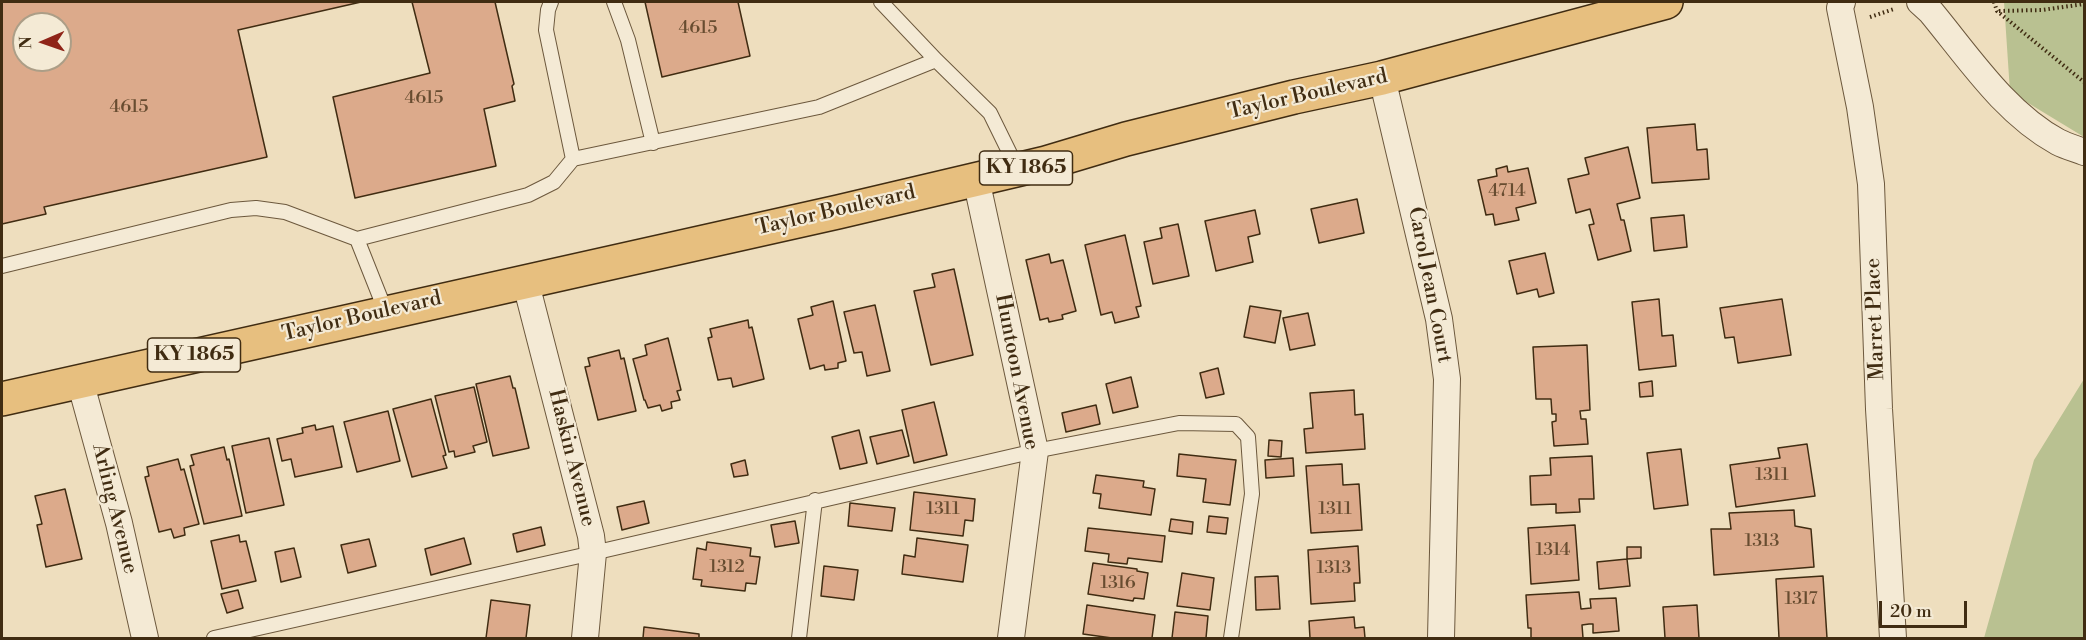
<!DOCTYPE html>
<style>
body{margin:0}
#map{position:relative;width:2086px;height:640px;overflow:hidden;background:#eedebe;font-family:"Libre Bodoni",serif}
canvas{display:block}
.frame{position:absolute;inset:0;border:3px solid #402c12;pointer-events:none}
.north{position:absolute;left:12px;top:12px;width:60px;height:60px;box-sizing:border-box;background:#f4ead5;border:2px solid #ac9e87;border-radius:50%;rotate:268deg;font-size:16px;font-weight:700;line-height:24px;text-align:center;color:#402c12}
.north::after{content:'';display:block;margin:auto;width:21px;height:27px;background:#8f2418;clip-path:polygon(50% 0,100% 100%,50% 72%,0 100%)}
.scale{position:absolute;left:1879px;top:601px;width:88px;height:27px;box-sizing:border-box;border:3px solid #402c12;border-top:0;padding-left:8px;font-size:18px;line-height:21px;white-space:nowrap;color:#402c12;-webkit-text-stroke:4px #f4ead5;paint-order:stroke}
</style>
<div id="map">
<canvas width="2086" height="640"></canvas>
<div class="frame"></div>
<div class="north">N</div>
<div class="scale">20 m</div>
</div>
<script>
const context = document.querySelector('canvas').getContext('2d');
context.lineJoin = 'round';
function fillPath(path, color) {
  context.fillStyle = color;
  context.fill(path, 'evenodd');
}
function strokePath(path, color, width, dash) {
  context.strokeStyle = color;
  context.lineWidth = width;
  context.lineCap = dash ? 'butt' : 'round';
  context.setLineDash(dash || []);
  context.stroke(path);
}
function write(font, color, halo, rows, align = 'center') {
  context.font = font + ' "Libre Bodoni",serif';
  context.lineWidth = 4.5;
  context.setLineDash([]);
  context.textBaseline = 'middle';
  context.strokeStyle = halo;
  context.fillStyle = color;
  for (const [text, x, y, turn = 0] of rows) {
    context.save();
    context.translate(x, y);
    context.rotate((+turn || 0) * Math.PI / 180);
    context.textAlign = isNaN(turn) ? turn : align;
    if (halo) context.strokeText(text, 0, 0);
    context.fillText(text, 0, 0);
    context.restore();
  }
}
fillPath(new Path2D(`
 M2004,2h80v135l-74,-45z
 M2084,379v259h-100l50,-178z`), '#b9c191');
const building = new Path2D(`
 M2,2h359l-123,28 29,127 -223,50 2,7 -44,10zM24,24h36v36h-36z
 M412,2h83l19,82 -2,2 3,15 -31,8 12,57 -141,32 -22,-101 97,-24z
 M645,2h93l12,54 -88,21z
 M1695,124l2,26 10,-1 2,30 -57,4 -5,-55z
 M1628,147l12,51 -23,6 4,16h3l7,31 -33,9 -9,-35 5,-1 -4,-15 -14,4 -8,-34 21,-5 -4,-16z
 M1507,166l1,6 20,-4 8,35 -20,5 3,12 -24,5 -2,-11 -7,1 -8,-35 19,-4 -1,-7z
 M1357,199l7,34 -45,10 -8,-34z
 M1255,210l5,24 -12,3 5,25 -37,9 -11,-50z
 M1684,215l3,32 -33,4 -3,-33z
 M1178,224l11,52 -36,8 -9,-42 18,-4 -2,-10z
 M1125,235l16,71 -5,1 3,10 -24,6 -3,-11 -11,3 -16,-70z
 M1545,253l9,40 -15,4 -2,-8 -20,5 -8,-33z
 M1049,254l2,9 12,-3 13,51 -14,4 1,4 -14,3 -1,-4 -8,2 -14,-60z
 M954,269l19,86 -42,10 -17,-74 21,-4 -3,-13z
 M1659,299l3,37 11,-1 3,31 -37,4 -7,-68z
 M1782,299l9,56 -53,8 -4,-26 -9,1 -5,-30z
 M833,301l13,60 -8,2v5l-13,2 -1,-5 -14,4 -12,-50 15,-4 -2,-8z
 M875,305l15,66 -23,5 -5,-24 -8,1 -10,-41z
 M1250,306l31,5 -6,32 -31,-6z
 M1308,313l7,32 -25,5 -7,-32z
 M748,320l1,8 3,-1 12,52 -31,8 -2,-9 -13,2 -10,-42 4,-1 -2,-8z
 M668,338l13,52 -4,1 3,9 -9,2 1,6 -10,3 -2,-6 -12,3 -3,-8h-1l-11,-41 14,-4 -2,-10z
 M1587,345l3,65 -10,1 1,8h5l2,25 -34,2 -2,-24 4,-1v-7h-4l-1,-15h-15l-3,-52z
 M619,350l2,9 3,-1 12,53 -38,9 -13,-53 5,-1 -2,-8z
 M1218,368l6,26 -18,4 -6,-25z
 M510,376l3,12h2l14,60 -36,8 -17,-72z
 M1131,377l7,30 -25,6 -7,-29z
 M1652,381l1,15 -13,1 -1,-14z
 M474,387l13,55 -14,4 2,6 -20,5 -1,-6 -5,1 -14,-56z
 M1354,390l1,25 8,-1 2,35 -59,4 -2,-24 9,-1 -3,-35z
 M431,399l15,56 -3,1 4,12 -35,9 -19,-68z
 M934,402l13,53 -33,8 -12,-53z
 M1096,405l4,19 -34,8 -4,-19z
 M388,411l12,50 -43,11 -13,-50z
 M315,425l1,5 17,-4 9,41 -47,10 -4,-18 -9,2 -5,-22 26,-6 -1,-5z
 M859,430l8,33 -27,6 -8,-32z
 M902,430l7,26 -32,8 -7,-27z
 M269,438l15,67 -38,8 -14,-67z
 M1269,440l13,1 -1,16 -13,-1z
 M1807,444l8,52 -79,11 -6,-42 50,-7 -2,-10z
 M224,447l3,13 2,-1 13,57 -38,8 -14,-58 4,-1 -3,-10z
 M1681,449l7,56 -34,4 -7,-56z
 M1179,454l57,6 -6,45 -27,-3 3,-23 -29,-3z
 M1592,456l2,43h-15l1,13 -24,1v-9l-25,1 -1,-29 21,-1 -1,-17z
 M1293,458l1,18 -28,2 -1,-18z
 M178,459l3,11 3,-1 15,55 -15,4 1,7 -11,3 -3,-9 -12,3 -14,-55 4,-1 -2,-9z
 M745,460l3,15 -14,2 -3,-13z
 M1342,464l1,21 16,-1 3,46 -51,3 -5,-67z
 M1096,475l48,6 -1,6 12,2 -4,26 -52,-7 2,-14 -8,-1z
 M65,489l17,70 -36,8 -9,-42 5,-1 -7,-28z
 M914,492l61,7 -2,22 -8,-1 -2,16 -53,-6z
 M644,501l5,22 -27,7 -5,-23z
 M850,503l45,5 -3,23 -44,-5z
 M1794,510l1,16 16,3 3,38 -100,8 -3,-46h20l-2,-16z
 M1209,516l19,2 -2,16 -19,-2z
 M1171,519l22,3 -1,12 -23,-3z
 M795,521l4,22 -24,4 -4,-22z
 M1575,525l4,55 -48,4 -3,-56z
 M541,527l4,18 -28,7 -4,-18z
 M1088,528l77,8 -3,26 -34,-4 -1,6 -19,-2 1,-8 -24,-3z
 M239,535l1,7 6,-1 10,40 -34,8 -11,-48z
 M464,538l7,26 -40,11 -6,-26z
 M917,538l51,7 -5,37 -61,-8 2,-19 11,2z
 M369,539l7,27 -28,7 -7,-28z
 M707,542l44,6 -1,8 10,1 -4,27 -10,-1 -1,8 -44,-5 1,-6 -9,-1 4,-31 9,2z
 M1358,546l2,37h-6l1,18 -44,3 -3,-54z
 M1627,547h14v11l-14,1z
 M294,548l7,29 -20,5 -6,-30z
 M1627,559l3,27 -31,3 -2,-27z
 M1093,563l44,6v2l11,2 -4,26 -10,-1 -1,3 -45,-7z
 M824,566l34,4 -4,30 -33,-4z
 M1182,573l32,5 -4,32 -33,-4z
 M1278,576l2,33 -24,1 -1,-33z
 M1823,576l4,62h-48l-3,-59z
 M238,590l5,18 -16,5 -6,-19z
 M1579,592l2,17 10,-1 -1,-9 26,-1 3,33 -26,2v-9h-4l-7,1 1,13h-52v-10h-3l-2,-33z
 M491,600l39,5 -4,33h-40z
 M1087,605l68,10 -3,23h-40l-29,-4z
 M1697,605l2,33h-34l-2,-31z
 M1175,612l33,4 -2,22h-34z
 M1354,617l1,11 9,-1 1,11h-55l-1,-17z
 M644,627l55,7v4h-56z`);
fillPath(building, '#dcaa8b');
strokePath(building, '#402c12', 1.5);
const service = new Path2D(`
 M551,2l-3,8 -2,20 27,129
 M614,2l14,38 25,103
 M881,2l55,58
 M357,239l29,73
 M2,266l229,-56 25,-2 29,4 72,27 171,-44 26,-13 19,-23 246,-52 117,-47 54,53 28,57
 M214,638l379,-85 442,-102 144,-28 57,1 12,13 4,57 -21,144
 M799,638l16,-138`);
const minor = new Path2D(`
 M1842,2l-2,6 20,99 11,77 8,225 14,229
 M1920,2l11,10c38,46 74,101 127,130 8,4 18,7 26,10
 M1382,78l57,241 8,60 -6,259
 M976,179l59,272 -24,187
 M525,280l66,256 2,17 -8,85
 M80,381l39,142 26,115`);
const primary = new Path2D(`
 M2,399l836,-187 208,-49 80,-24 168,-42 88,-19 284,-76`);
strokePath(service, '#6c583d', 16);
strokePath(minor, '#6c583d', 28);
strokePath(primary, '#402c12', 36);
strokePath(new Path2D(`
 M1994,2l3,9 87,71
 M1999,11l43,-1 42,-6
 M1870,17l24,-8`), '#402c12', 4, [1.5, 3]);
strokePath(service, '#f4ead5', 14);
strokePath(minor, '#f4ead5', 26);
strokePath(primary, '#e7bf7f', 33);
write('18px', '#674c30', null, [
 ["4615",698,29],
 ["4615",424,99],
 ["4615",129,108],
 ["4714",1507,192],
 ["1311",1772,476],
 ["1311",943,510],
 ["1311",1335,510],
 ["1313",1762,542],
 ["1314",1553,551],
 ["1312",727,568],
 ["1313",1334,569],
 ["1316",1118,584],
 ["1317",1801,600]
]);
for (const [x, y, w] of [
 [1026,168,93],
 [194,355,93]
]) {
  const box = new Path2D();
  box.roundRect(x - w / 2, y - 17, w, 34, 4.5);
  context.fillStyle = '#f4ead5';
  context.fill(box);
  strokePath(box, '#402c12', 1.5);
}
write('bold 20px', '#402c12', null, [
 ["KY 1865",1026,168],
 ["KY 1865",194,355]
]);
write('21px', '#402c12', '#f4ead5', [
 ["Taylor Boulevard",1308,95,-13],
 ["Taylor Boulevard",836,211,-13],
 ["Carol Jean Court",1429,285,79],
 ["Taylor Boulevard",362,317,-13],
 ["Marret Place",1876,319,-92],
 ["Huntoon Avenue",1016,372,79],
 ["Haskin Avenue",571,458,76],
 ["Arling Avenue",114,509,76]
]);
</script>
